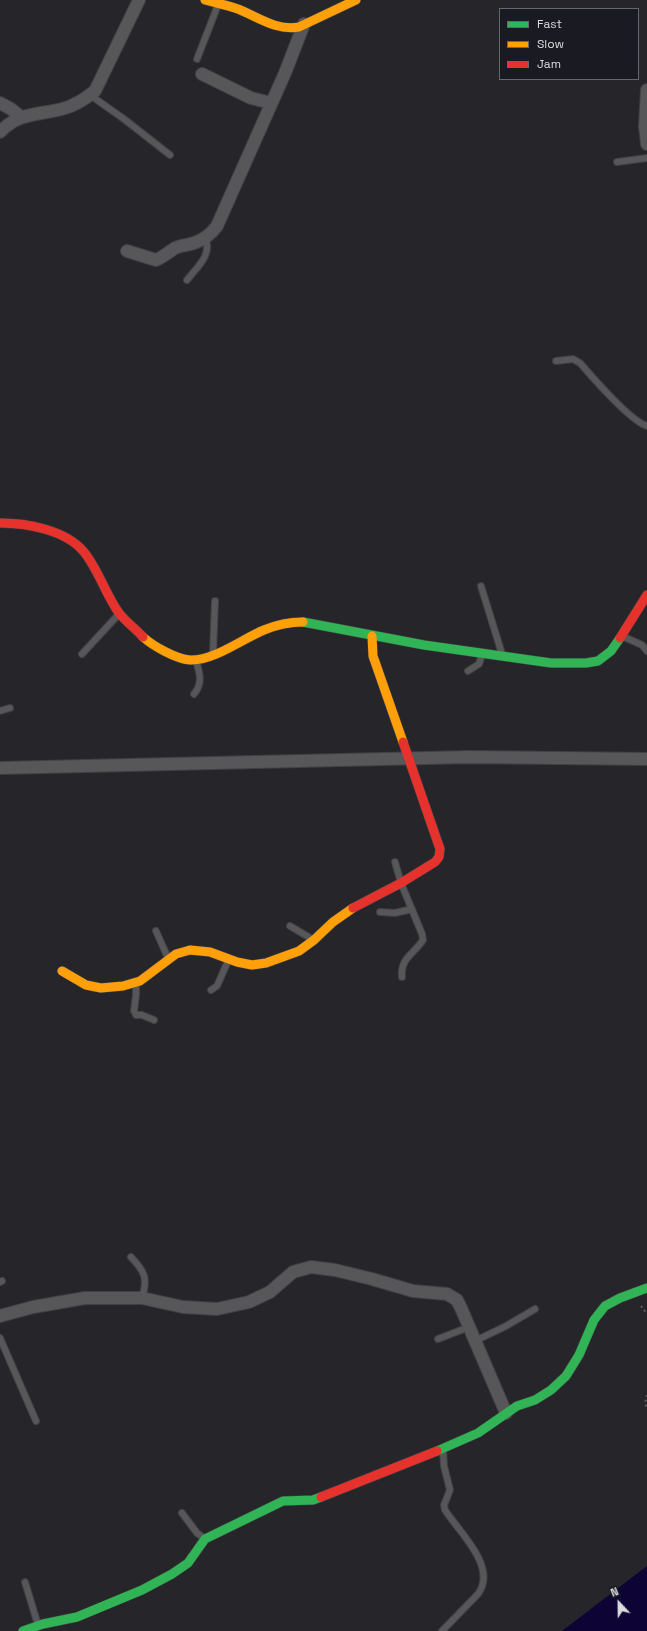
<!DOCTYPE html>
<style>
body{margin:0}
#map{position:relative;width:647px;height:1631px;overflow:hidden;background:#26262a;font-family:"Space Grotesk",sans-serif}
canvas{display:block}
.legend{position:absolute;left:499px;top:8px;width:140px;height:72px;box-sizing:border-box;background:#1a1b22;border:1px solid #67686e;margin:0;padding:5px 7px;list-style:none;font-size:12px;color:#dbdce0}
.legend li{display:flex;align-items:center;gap:8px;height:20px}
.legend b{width:20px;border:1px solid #67686e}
.north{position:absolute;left:599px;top:1583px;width:40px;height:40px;-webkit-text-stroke:3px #1a1b22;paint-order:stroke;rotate:338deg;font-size:11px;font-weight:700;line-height:16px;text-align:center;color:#dbdce0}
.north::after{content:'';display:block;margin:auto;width:14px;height:18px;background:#dbdce0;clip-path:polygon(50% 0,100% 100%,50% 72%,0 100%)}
</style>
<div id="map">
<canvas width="647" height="1631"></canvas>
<ul class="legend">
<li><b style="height:5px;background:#30b455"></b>Fast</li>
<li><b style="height:5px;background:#ff9f0a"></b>Slow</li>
<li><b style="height:5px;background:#e5322d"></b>Jam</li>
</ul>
<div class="north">N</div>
</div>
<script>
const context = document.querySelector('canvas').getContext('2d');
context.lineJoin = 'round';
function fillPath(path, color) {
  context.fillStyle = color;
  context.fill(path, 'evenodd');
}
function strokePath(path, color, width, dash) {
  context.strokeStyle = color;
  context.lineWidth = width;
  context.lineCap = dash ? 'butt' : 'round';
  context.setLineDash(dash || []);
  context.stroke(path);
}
fillPath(new Path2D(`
 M647,1566v65h-85z`), '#0d0435');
const lane = new Path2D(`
 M197,59l21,-54
 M90,95l34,24 46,36
 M617,162l30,-4
 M187,280c10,-13 26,-25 18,-43
 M556,361l17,-2 7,4c13,15 50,58 67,63
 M481,586l21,68
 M624,637l18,8 5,6
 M213,653l2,-52
 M82,654l36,-39
 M468,671l11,-7 2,-6 -2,-4
 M194,694c9,-10 6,-21 2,-33
 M0,711l10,-3
 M395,862l6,21 21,51 1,6c-9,14 -23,18 -21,37
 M380,912l15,1 17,-4
 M290,926l22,13
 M156,931l12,27
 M136,984v11l-2,16 2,4h6l12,5
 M211,990l6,-4 11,-25
 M131,1257c14,15 17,21 11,41
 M0,1282l2,-1
 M0,1338l36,83
 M438,1339l31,-12
 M475,1341l31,-15 29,-17
 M182,1513l15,20 7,5
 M25,1582l13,43
 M442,1631l36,-37c20,-27 -19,-62 -33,-84l-1,-5 6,-15 -6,-24 -1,-16`);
const street = new Path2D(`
 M202,74l49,24 20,5
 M647,90l-2,36 2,18
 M0,103l11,6 10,8
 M0,132c19,-20 39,-17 62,-23 13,-3 23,-10 33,-18l44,-91
 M127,251l29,9c7,-3 13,-8 19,-12 6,-3 13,-3 19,-5 9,-3 17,-9 23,-17l68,-153 19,-49
 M0,768l469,-11 178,2
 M0,1316l33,-9 52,-9h57l41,9 34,2 32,-7 21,-10 23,-20 18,-5 24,3 37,9 41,12 34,3 10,6 4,8 45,105`);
const fast = new Path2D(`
 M303,622l121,23 127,18h35l12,-2 13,-10 9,-13
 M437,1451l41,-18 39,-27 18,-6 16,-10 15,-14 13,-21 15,-35 11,-14 15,-8 27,-10
 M23,1631l20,-7 34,-7 65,-27 30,-16 16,-11 17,-24 78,-38 30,-1 8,-3`);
const slow = new Path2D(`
 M205,0c11,3 22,5 33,9 20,8 38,22 61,18l57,-27
 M372,636l1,20 30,86
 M143,637c10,9 33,22 47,23 24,1 52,-21 74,-30 12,-5 25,-8 39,-8
 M62,971l24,14 15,3 22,-2 17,-5 36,-27 14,-4 20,2 27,10 15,3 14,-2 33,-12 15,-11 19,-18 20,-14`);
const jam = new Path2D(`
 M0,523c27,0 66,7 84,29 14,17 22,43 35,61 7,9 17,16 24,24
 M620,638l27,-43
 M353,908l48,-25 34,-21 4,-5 1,-8 -37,-107
 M321,1497l116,-46`);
strokePath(lane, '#404144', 8);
strokePath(street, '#404144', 14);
strokePath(fast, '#404144', 10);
strokePath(slow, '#404144', 10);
strokePath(jam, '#404144', 10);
strokePath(new Path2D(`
 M641,1306l6,8
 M647,1395l-2,8 2,6`), '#5c5c5e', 2, [2, 3]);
strokePath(lane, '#57575a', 6);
strokePath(street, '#57575a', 12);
strokePath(fast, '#30b455', 9);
strokePath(slow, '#ff9f0a', 9);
strokePath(jam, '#e5322d', 9);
</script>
